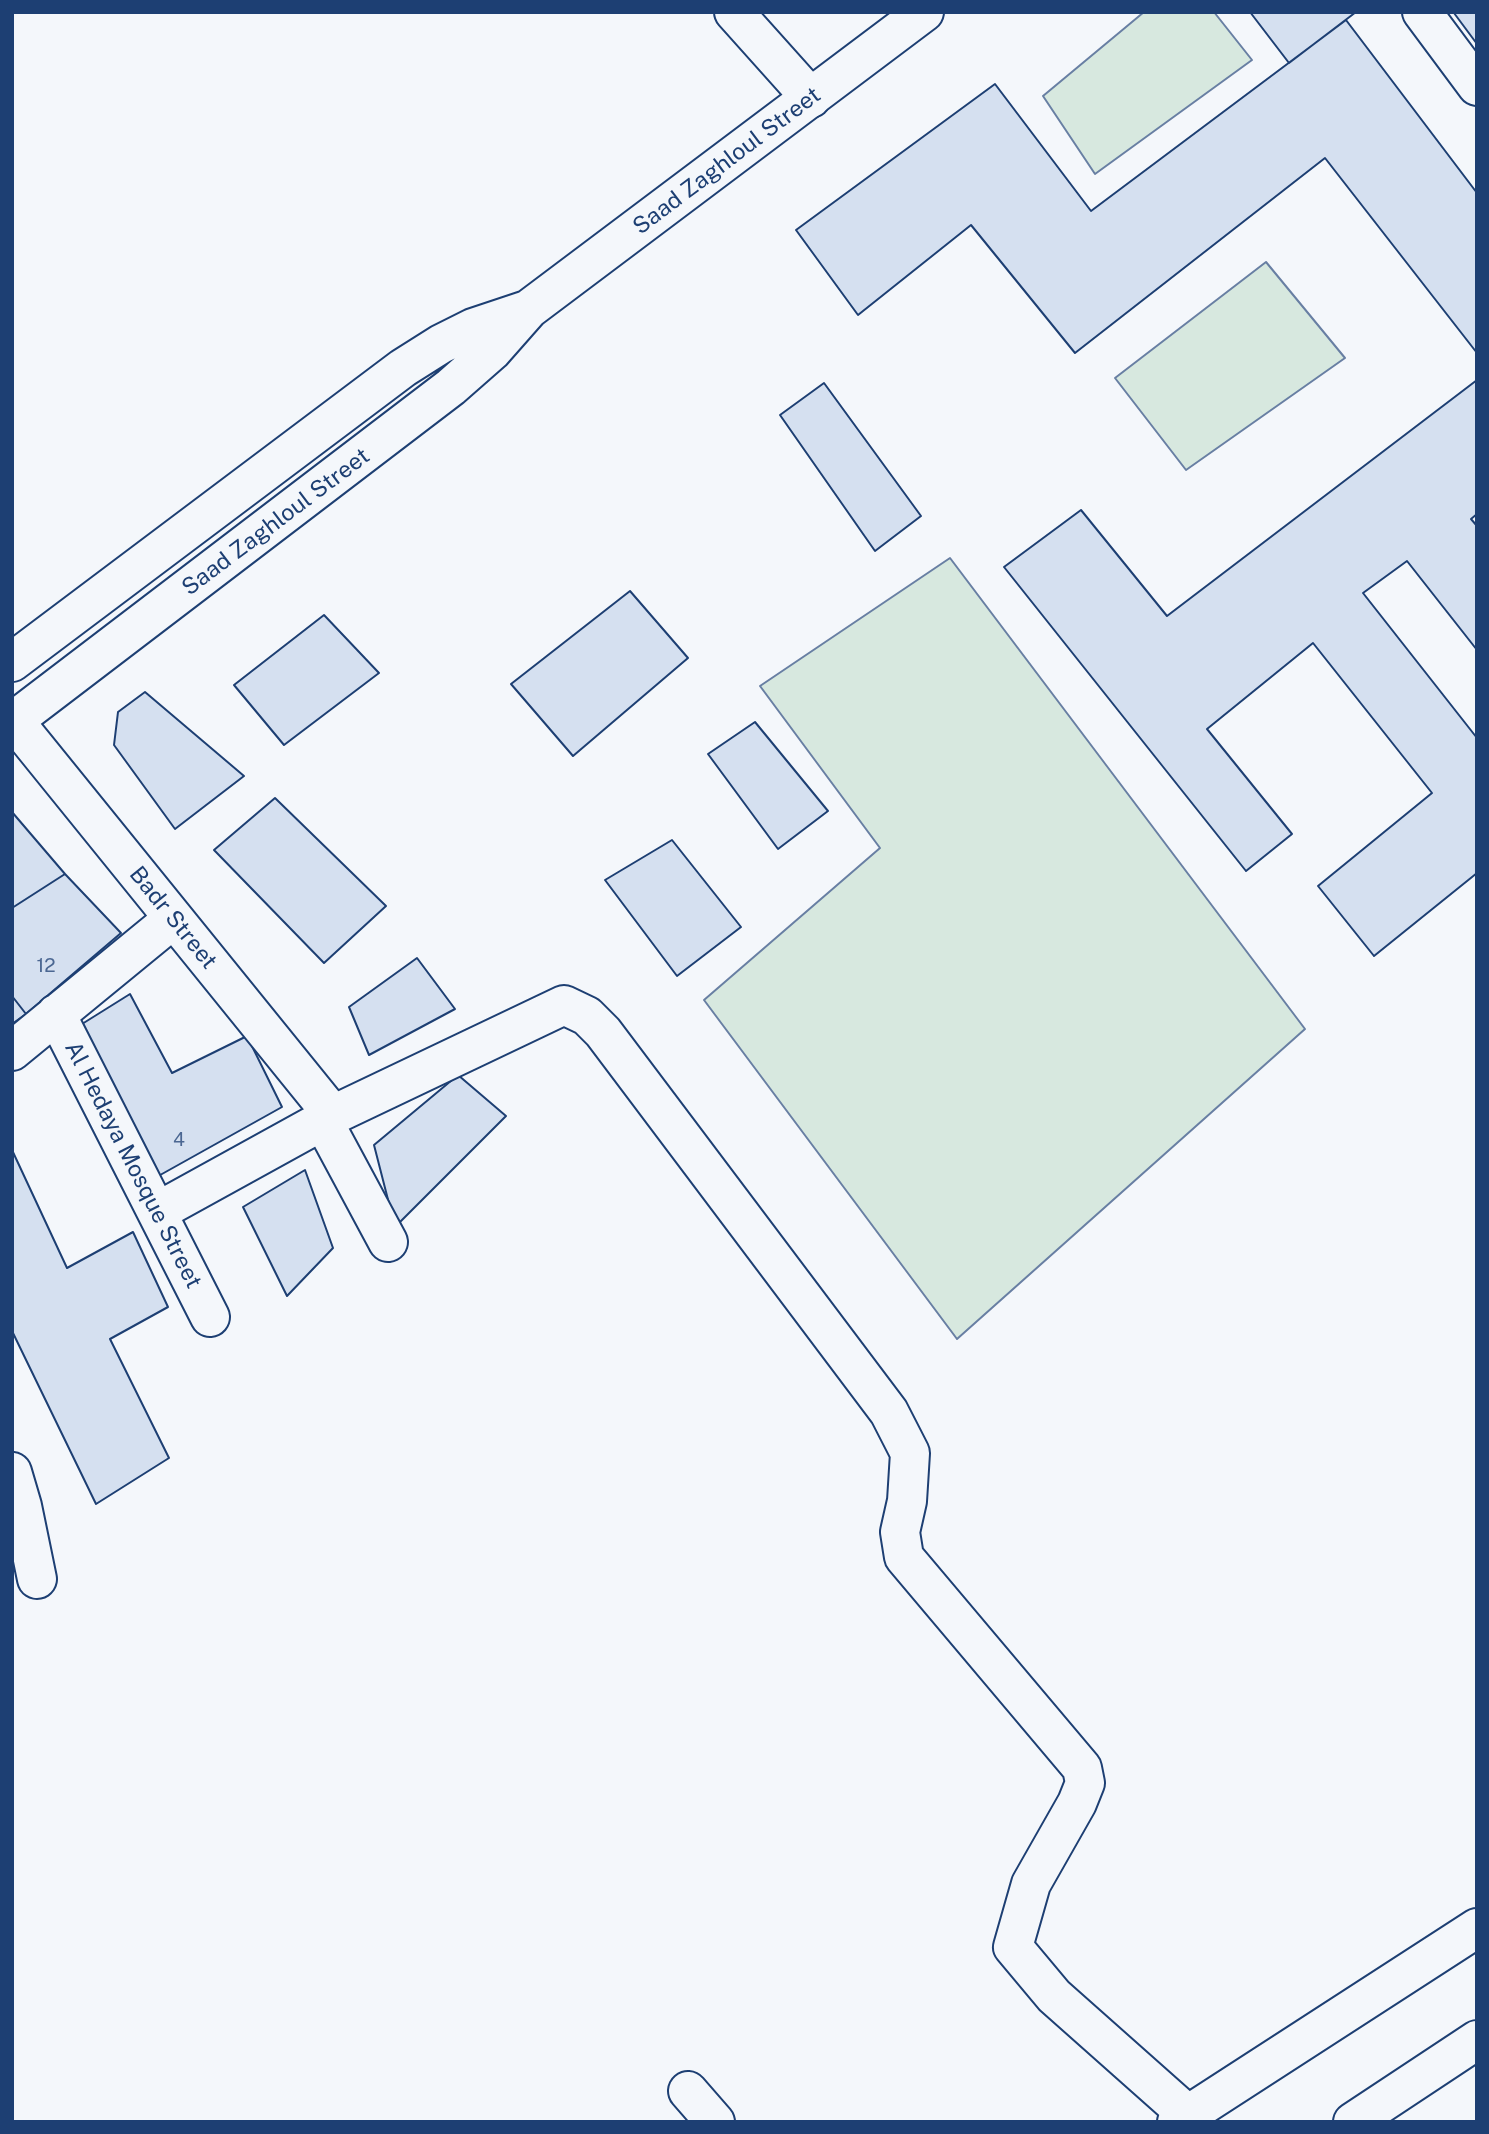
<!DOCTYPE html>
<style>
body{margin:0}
#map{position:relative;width:1489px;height:2134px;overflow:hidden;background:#f4f7fb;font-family:"Public Sans",sans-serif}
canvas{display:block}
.frame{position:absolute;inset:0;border:14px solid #1d3f73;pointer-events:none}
</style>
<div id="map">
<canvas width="1489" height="2134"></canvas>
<div class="frame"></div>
</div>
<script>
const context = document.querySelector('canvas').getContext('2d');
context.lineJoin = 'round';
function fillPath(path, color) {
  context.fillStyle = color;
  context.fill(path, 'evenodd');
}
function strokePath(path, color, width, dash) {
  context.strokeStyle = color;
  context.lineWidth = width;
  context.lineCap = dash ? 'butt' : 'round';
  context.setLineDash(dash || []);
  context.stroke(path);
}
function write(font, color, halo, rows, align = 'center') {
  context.font = font + ' "Public Sans",sans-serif';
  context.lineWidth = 5;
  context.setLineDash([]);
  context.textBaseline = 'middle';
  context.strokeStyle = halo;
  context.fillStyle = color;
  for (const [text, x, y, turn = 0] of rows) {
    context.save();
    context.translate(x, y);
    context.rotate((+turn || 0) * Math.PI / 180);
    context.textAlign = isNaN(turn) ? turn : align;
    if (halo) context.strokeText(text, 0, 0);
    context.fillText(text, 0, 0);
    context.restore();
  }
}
const green = new Path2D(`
 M1144,12h70l38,48 -157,114 -52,-78z
 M1266,262l79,96 -159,112 -71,-92z
 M950,558l355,471 -348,310 -253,-339 176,-152 -120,-162z`);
fillPath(green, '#d7e8df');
strokePath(green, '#687fa3', 2);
const building = new Path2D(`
 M1250,12h106l-67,51z
 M1477,12v32l-23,-31z
 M1346,20l131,173v160l-152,-195 -250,195 -104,-128 -113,90 -62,-85 199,-146 96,127z
 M1477,380v134l-6,5 6,7v124l-70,-89 -44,32 114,145v135l-103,83 -56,-70 114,-93 -119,-150 -106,86 85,105 -46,37 -242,-304 77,-57 86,106z
 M824,383l97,133 -46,35 -95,-136z
 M630,591l58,67 -115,98 -62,-72z
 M324,615l55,58 -95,72 -50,-60z
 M145,692l99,84 -69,53 -61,-84 4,-33z
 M755,722l73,89 -50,38 -70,-95z
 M275,798l111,108 -62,57 -110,-113z
 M12,812l53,62 -53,34z
 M672,840l69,87 -64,49 -72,-96z
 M65,874l56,59 -95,81 -14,-18v-88z
 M417,958l38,51 -86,46 -20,-48z
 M130,994l42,79 75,-37 35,71 -129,72 -79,-150z
 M12,996l14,18 -14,10z
 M458,1075l48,41 -111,111 -21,-82z
 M12,1150l55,118 66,-36 35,75 -58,32 59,119 -73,46 -84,-173z
 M305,1170l28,78 -46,48 -44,-89z`);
fillPath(building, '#d5e0f0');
strokePath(building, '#1d3f73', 2);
const minor = new Path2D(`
 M734,12l77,86
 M1422,12l55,74
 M14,721l319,394
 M56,1014l154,303
 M12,1051l161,-132
 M323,1121l65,121
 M157,1212l176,-97 231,-110 23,11 16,16 286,380 21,41 -3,48 -7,31 4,25 178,211 3,15 -8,20 -46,81 -18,63 41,49 134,119
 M12,1472l10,34 15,73
 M688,2091l27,31`);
const major = new Path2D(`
 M12,662l391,-294 38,-24 32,-16 54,-18
 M12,722l439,-335 41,-36 37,-42 395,-297
 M1177,2122l300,-194
 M1353,2122l124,-82`);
strokePath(minor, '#1d3f73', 42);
strokePath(major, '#1d3f73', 42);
strokePath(minor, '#f4f7fb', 38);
strokePath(major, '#f4f7fb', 38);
write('19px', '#4b6792', null, [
 ["12",46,966],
 ["4",179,1140]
]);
write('23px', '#1d3f73', '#f4f7fb', [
 ["Saad Zaghloul Street",727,161,-37],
 ["Saad Zaghloul Street",276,522,-37],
 ["Badr Street",173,918,51],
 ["Al Hedaya Mosque Street",133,1165,63]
]);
</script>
